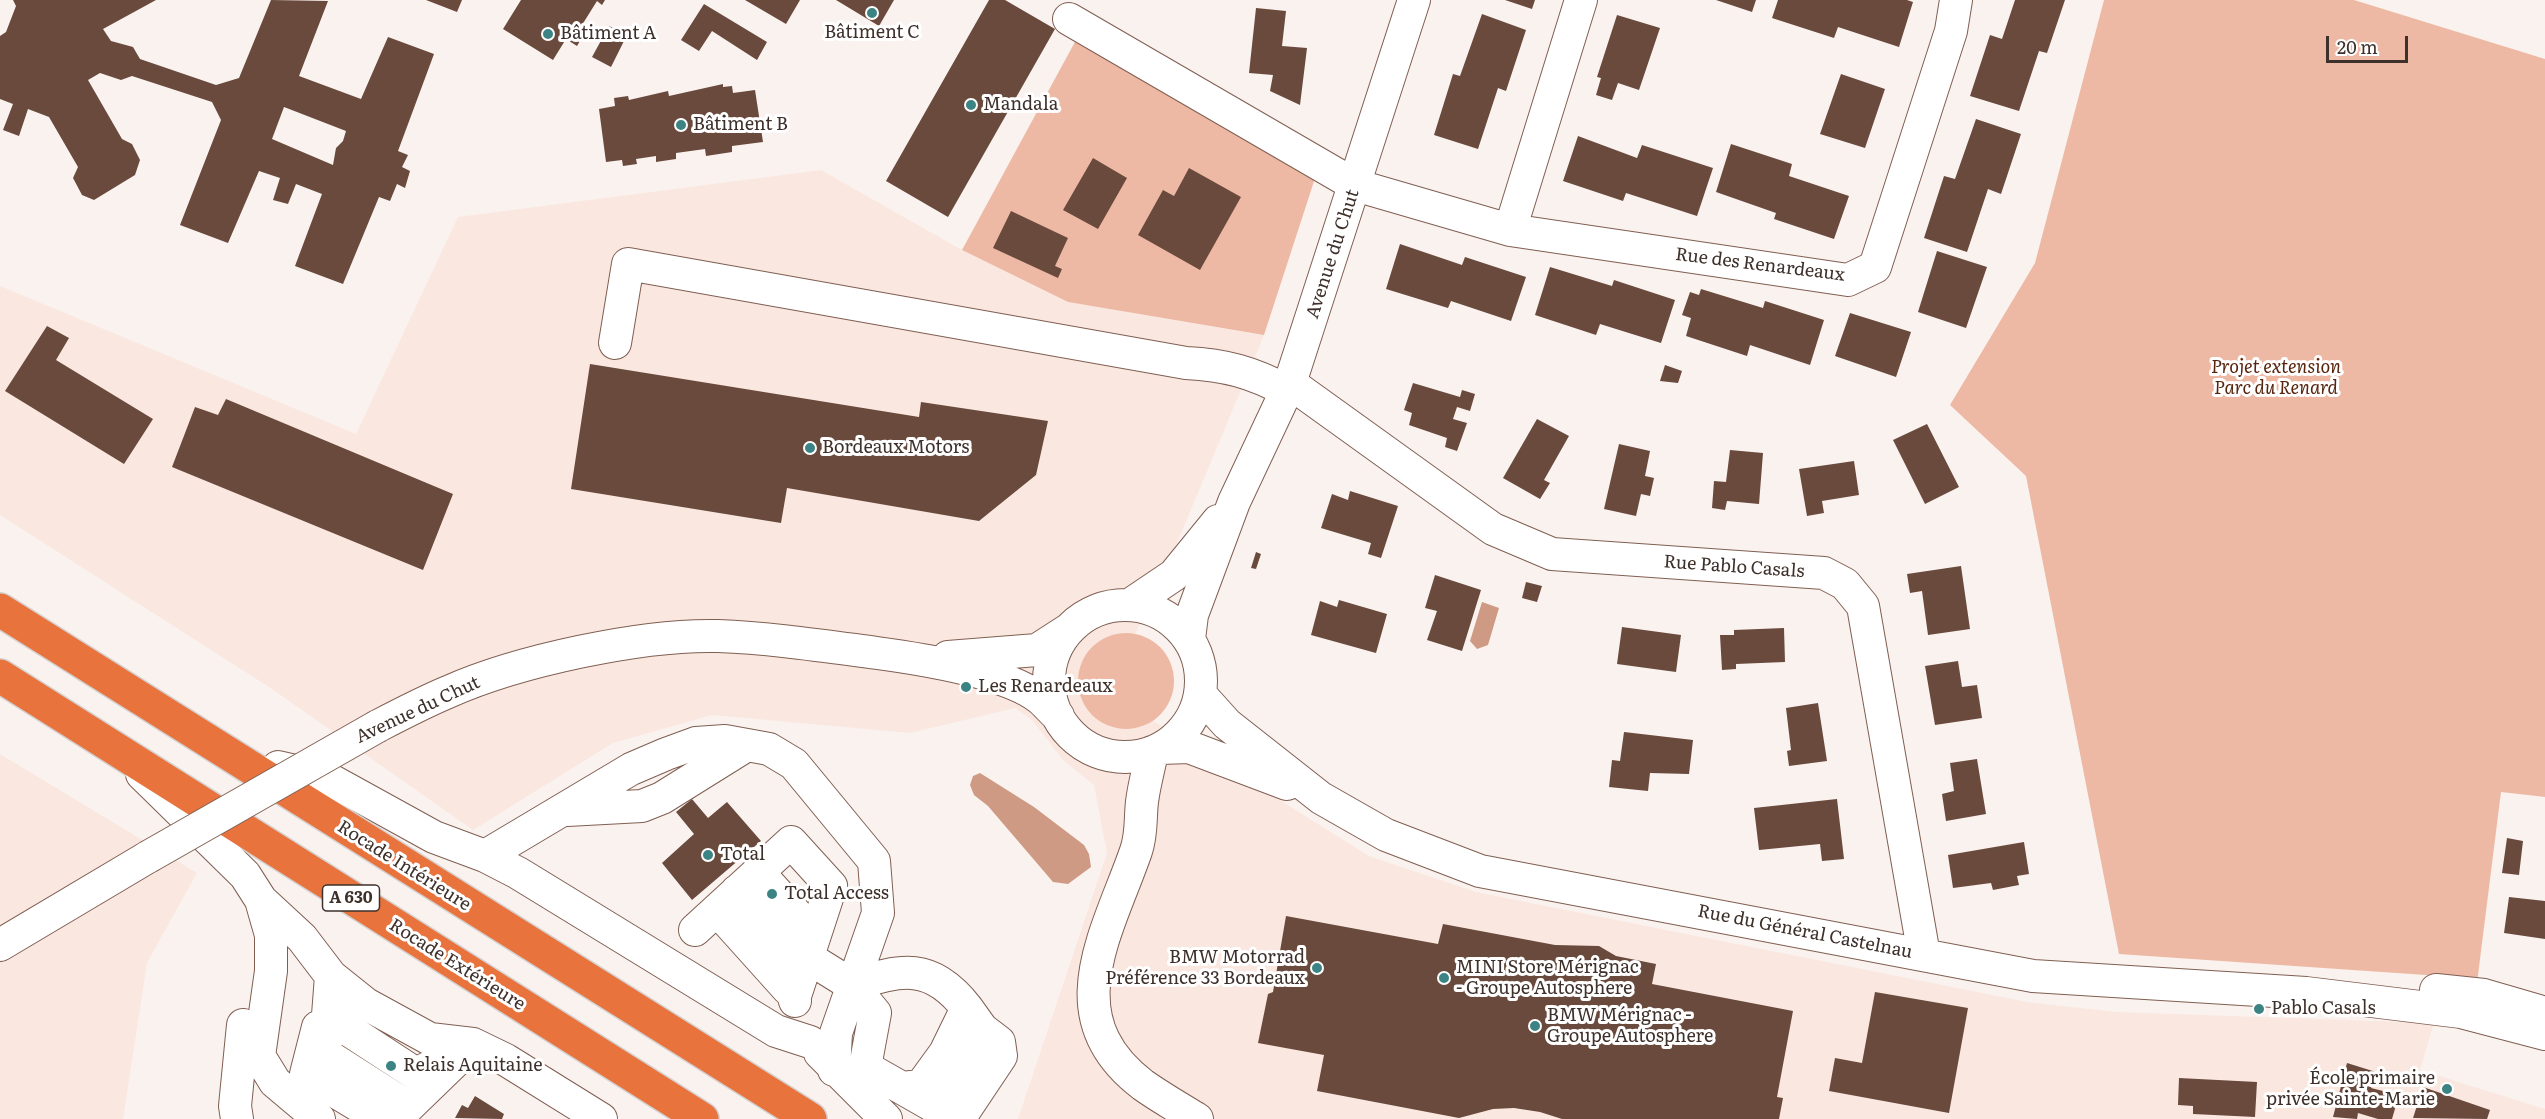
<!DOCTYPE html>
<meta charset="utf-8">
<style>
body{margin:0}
#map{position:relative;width:2545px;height:1119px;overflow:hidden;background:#faf2ef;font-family:Literata,serif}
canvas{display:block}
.scale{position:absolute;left:2326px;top:36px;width:82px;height:27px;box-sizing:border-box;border:3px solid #3e302a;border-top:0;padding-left:8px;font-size:18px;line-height:21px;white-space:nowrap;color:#3e302a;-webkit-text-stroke:4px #fff;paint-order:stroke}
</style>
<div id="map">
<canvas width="2545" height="1119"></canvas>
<div class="scale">20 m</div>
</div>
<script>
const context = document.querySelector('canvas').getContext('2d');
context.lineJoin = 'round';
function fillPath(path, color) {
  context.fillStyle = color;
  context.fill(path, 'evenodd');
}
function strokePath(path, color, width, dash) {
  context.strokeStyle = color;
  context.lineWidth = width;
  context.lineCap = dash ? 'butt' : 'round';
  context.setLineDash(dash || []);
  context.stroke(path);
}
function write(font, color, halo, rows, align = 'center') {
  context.font = font + ' Literata,serif';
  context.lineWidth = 6;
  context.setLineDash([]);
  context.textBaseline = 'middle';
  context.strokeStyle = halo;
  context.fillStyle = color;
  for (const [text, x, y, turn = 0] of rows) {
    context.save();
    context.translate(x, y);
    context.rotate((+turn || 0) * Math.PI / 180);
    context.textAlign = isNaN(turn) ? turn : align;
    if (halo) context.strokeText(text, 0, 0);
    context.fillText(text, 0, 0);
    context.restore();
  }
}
fillPath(new Path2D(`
 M821,170l141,80 106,52 196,33 -92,220 -45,97 6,56 236,148 107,36 551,110 90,10 317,11 -14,47 125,39v10h-1527l89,-266 -13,-68 -31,-25 -31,-40 -17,-12 -105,25 -198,-18 -99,28 -140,87 -201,-141 -272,-174v-229l356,148 102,-217z
 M0,754l197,119 -50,90 -24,156h-123z`), '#fae8e0');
fillPath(new Path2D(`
 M2104,0h250l191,59v738l-44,-5 -24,191 -22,-6 -336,-23 -93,-478 -76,-71 85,-142z
 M1076,40l242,129 -54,166 -196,-33 -106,-52z
 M1078 681a48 48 0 1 1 96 0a48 48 0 1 1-96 0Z`), '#eeb9a4');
fillPath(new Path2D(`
 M1482,602l17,6 -11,37 -11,4 -7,-8z
 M980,773l54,34 50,38 5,9 2,13 -23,17 -15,-2 -65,-76 -14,-11 -4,-10 3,-9z`), '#cf9a83');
fillPath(new Path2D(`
 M13,0h143l-53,29 8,12 22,6 7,12 76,26 23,-7 32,-78 57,1 -29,75 62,23 27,-62 46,17 -36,97 10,4 -6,12 8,4 -5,17 -8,-4 -7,17 -11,-4 -36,87 -48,-18 27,-72 -26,-10 -8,20 -15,-4 7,-22 -21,-7 -31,72 -48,-18 41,-105 -9,-18 -80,-26 -11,4 -21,-7 -12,7 34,59 10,5 8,16 -5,15 -41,25 -12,-5 -9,-17 5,-11 -29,-50 -21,-8 -9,27 -16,-6 10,-26 -13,-5v-63l6,-4 10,-26zM284,107l62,24 -3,10 -7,7 -3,17 -61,-26z
 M426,0h36l-5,12z
 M521,0h84l-3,5 -5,-4 -15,24 5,4 -10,17 -11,-7 -13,21 -50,-31z
 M745,0h55l-14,24z
 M836,0h58l-15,26z
 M989,0h16l50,29 -107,188 -62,-36z
 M1505,0h30l-3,9z
 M1716,0h40l-4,12z
 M1778,0h129l6,2 -14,45 -61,-20 -4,11 -62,-20z
 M2015,0h50l-18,53 -8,-2 -20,60 -49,-15 20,-61 12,4z
 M704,4l63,38 -10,18 -45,-29 -13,20 -18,-11z
 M1256,8l30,3 -4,35 25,2 -7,57 -30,-14 3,-16 -24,-2z
 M1482,14l44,16 -20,61 -8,-3 -20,61 -44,-14 19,-61 7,2z
 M1617,15l43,13 -21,62 -21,-7 -6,17 -16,-5 5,-17 -4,-1z
 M609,26l18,9 -16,32 -19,-10z
 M1841,74l44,15 -20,59 -45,-14z
 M723,84v3l9,-1 1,7 22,-3 8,52 -31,4v6l-26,4 -1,-7 -29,4v6l-20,3v-6l-20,3 1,5 -14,2 -1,-6 -16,2 -7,-53 16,-3 -1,-8 14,-2 1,4 39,-9 1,5z
 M1976,119l45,15 -20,60 -13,-5 -21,63 -43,-14 20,-62 11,3z
 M1578,136l59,22 5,-13 71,23 -16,48 -71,-23 -3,8 -60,-20z
 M1731,144l61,20 -3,12 60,20 -15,43 -60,-20 2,-6 -60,-21z
 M1093,158l34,20 -29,51 -35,-19z
 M1189,168l52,29 -41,73 -62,-35 25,-45 11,6z
 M1011,211l57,27 -13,28 7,3 -4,9 -65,-30z
 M1400,244l62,21 3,-8 61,20 -15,44 -60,-20 -3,7 -62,-19z
 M1937,251l50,16 -21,61 -48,-16z
 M1550,267l62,19 2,-6 61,20 -14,43 -61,-19 -4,11 -61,-20z
 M1701,289l62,19 2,-7 59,19 -14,45 -60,-20 -3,11 -61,-20 5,-18 -9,-3 8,-23 9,3z
 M1850,313l61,19 -15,45 -61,-21z
 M47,326l22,12 -13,22 97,59 -29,45 -119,-73z
 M590,364l329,53 2,-15 127,19 -12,54 -57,46 -192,-33 -6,35 -210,-34z
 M1665,365l17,6 -4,12 -18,-2z
 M1413,383l47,14 2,-7 13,4 -5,17 -13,-4 -4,12 14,4 -10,28 -12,-4 2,-9 -38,-13 3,-12 -8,-3z
 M226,399l227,95 -30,76 -251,-103 23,-60 23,8z
 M1537,419l32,17 -25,44 6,3 -10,16 -37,-21z
 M1927,424l32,63 -34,17 -32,-64z
 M1619,444l31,7 -5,25 9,2 -4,18 -9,-2 -5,22 -32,-7z
 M1730,450l33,3 -4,51 -32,-3 -2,9 -13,-2 2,-27 12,1z
 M1854,461l5,34 -37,6 2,12 -17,3 -8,-47z
 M1350,491l48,15 -17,52 -13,-4 3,-11 -50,-15 11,-34 16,6z
 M1256,552l5,2 -5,15 -5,-1z
 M1961,566l9,63 -42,6 -6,-44 -12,2 -3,-19z
 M1435,575l46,15 -19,61 -35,-11 10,-29 -12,-3z
 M1526,582l16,4 -5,16 -15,-4z
 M1339,600l48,14 -11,39 -65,-18 9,-34 17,6z
 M1622,627l59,8 -5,37 -59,-8z
 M1784,628l1,34 -49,2v5l-14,1 -2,-35h14v-5z
 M1958,661l4,26 15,-2 5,33 -47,7 -10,-59z
 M1818,703l9,58 -38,5 -2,-15 4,-1 -5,-42z
 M1624,732l69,8 -4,34 -39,-1 -2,18 -39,-4 3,-27 8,1z
 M1977,759l9,55 -40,7 -4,-27 12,-3 -4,-28z
 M692,799l16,19 19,-16 34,39 -69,59 -30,-37 32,-29 -18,-22z
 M1837,799l7,60 -22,2 -2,-17 -61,6 -5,-42z
 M2507,838l16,3 -4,34 -17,-2z
 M2024,842l5,32 -12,2 2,9 -26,5 -2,-7 -38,5 -5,-33z
 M2509,897l36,4v38l-41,-6z
 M1286,916l152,28 5,-20 112,21 44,1 17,10 40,8 -4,20 141,27 -16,86 6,1 -4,21h-217l-22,-7 -26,-4 -21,1 -34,9 -142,-27 7,-36 -66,-12 10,-49 5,-2z
 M1875,992l93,16 -19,105 -120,-22 6,-33 27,5z
 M2347,1063l29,9 -5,16 28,7 -7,24h-14l-20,-6 -1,6 -24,-2z
 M2179,1078l78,4 -2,35 -62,-3v-8l-15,-1z
 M2423,1087l67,23 -3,9 -74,-1z
 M475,1096l29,18 -2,5 -47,-1 7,-13 6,3z`), '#694a3d');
const minor = new Path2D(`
 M1069,19l286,166 155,45 338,50 27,-13 76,-236 5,-31
 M1510,230l71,-230
 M615,343l13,-79 558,99c39,2 66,9 101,28
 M1290,383l203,146 59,25 272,19 21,11 18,22 61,349
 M1131,604l43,-29 44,-54
 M1049 681a76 76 0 1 1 152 0a76 76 0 1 1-152 0Z
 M1189,639l3,-24 42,-113 56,-119 124,-383
 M948,657l89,-7 31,-20
 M1200,694l27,30 94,74 65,37 94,36 553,105 273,17 155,19 84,22
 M378,726c23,-12 46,-24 70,-34 69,-31 194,-58 270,-56 53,2 106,10 159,17 44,6 125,18 161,44 7,5 13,13 20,19
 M1161,748l28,-1 98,37
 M1152,752c-3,16 -8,33 -10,50 -2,17 0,32 -6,49 -28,81 -83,166 7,234 17,12 36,23 54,34
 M278,767l49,11 107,59 51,19 33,17 258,158 34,11
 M142,774l103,101 16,25 10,35v36l-12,85 16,26 44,37
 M567,810l75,-4 20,-8 85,-53
 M485,856l146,-87 35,-15 30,-11 29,-2 44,8 25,15 80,97 4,52 -42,120 -2,37
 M758,872l38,42 -1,48
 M737,891l37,38 21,72
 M262,901l40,37 29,38 35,28 64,35 43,5 33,16 95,59
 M717,910l71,79
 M695,930l96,-88 40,44 -36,110
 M0,945l148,-88
 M807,957l45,28 23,28 -10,54 37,21 19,-2 24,-33 22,-45c-36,-46 -65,-39 -115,-23
 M331,976l-6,78 83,53 65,-63
 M2436,990l48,5 55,16
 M334,992l10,35 72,47 33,-17
 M318,1027l-12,47 75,45
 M820,1053l66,66
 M902,1088l28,16 15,-5 32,-48 5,-22 -15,-21
 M930,1104l20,13 13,-4 38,-57 -2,-14 -17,-13
 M237,1119l-2,-13 8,-81`);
const highway = new Path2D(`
 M0,610l810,509
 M0,676l702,443`);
strokePath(minor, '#805f52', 34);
strokePath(highway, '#d5d1d0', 36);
strokePath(minor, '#fff', 32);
strokePath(highway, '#e8733d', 33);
const minorBridge = new Path2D(`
 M148,857l230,-131`);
strokePath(minorBridge, '#805f52', 34, []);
strokePath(minorBridge, '#fff', 32);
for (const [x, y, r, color] of [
 [872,13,6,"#3c8483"],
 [548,34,6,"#3c8483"],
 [971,105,6,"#3c8483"],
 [681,125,6,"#3c8483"],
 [810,448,6,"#3c8483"],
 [966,687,6,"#3c8483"],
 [708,855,6,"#3c8483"],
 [772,894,6,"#3c8483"],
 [1317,968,6,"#3c8483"],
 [1444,978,6,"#3c8483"],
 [2259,1009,6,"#3c8483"],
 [1535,1026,6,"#3c8483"],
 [391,1066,6,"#3c8483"],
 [2447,1089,6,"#3c8483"]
]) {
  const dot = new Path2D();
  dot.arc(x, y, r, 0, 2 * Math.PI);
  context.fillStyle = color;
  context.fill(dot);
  strokePath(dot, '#fff', 2);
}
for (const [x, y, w] of [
 [351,898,57]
]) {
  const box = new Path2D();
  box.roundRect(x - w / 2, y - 13, w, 26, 4.5);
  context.fillStyle = '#fff';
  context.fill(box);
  strokePath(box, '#3e302a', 1.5);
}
write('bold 16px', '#3e302a', null, [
 ["A 630",351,898]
]);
write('18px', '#3e302a', '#fff', [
 ["Bâtiment C",872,33,"center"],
 ["Bâtiment A",560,34],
 ["Mandala",983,105],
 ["Bâtiment B",693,125],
 ["Bordeaux Motors",822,448],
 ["Les Renardeaux",978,687],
 ["Total",720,855],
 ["Total Access",784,894],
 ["BMW Motorrad",1305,958,"right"],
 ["Préférence 33 Bordeaux",1305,979,"right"],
 ["MINI Store Mérignac",1456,968],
 ["- Groupe Autosphere",1456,989],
 ["Pablo Casals",2271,1009],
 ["BMW Mérignac -",1547,1016],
 ["Groupe Autosphere",1547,1037],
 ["Relais Aquitaine",403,1066],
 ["École primaire",2435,1079,"right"],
 ["privée Sainte-Marie",2435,1100,"right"]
], 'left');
write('18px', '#3e302a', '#fff', [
 ["Avenue du Chut",1333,254,-72],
 ["Rue des Renardeaux",1760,265,7],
 ["Rue Pablo Casals",1734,567,4],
 ["Avenue du Chut",418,710,-25],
 ["Rocade Intérieure",404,866,32],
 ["Rue du Général Castelnau",1805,932,11],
 ["Rocade Extérieure",457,965,32]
]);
write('italic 18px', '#57250e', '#fff', [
 ["Projet extension",2276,368],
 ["Parc du Renard",2276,389]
]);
</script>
